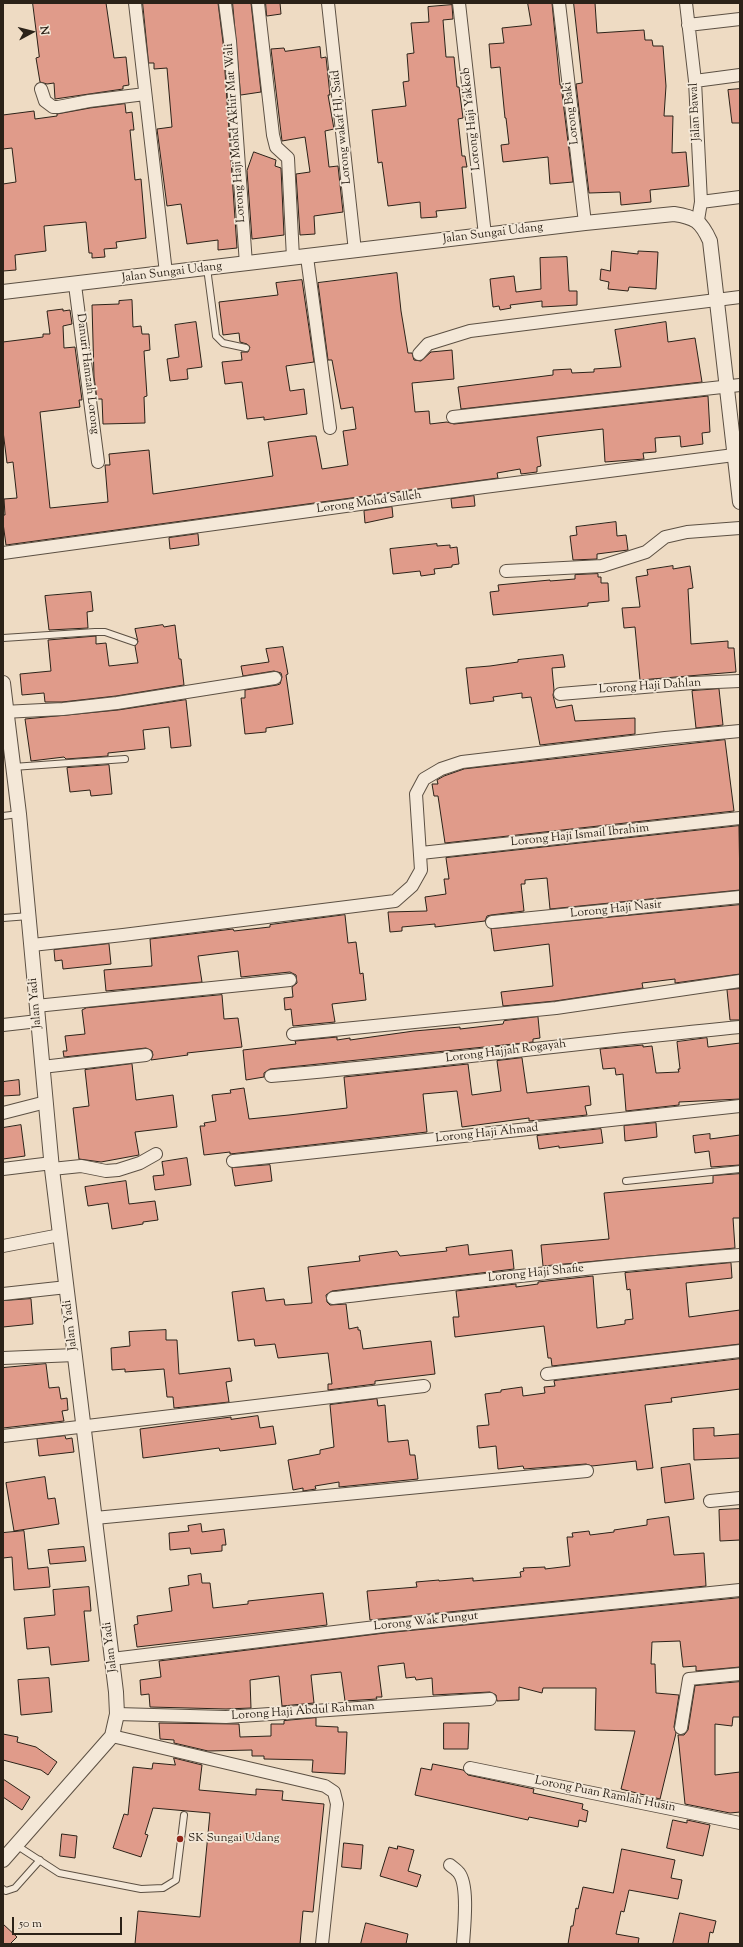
<!DOCTYPE html>
<style>
body{margin:0}
#map{position:relative;width:743px;height:1947px;overflow:hidden;background:#eedbc3;font-family:"Sorts Mill Goudy",serif}
canvas{display:block}
.frame{position:absolute;inset:0;border:4px solid #2b2218;pointer-events:none}
.north{position:absolute;left:12px;top:12px;width:40px;height:40px;-webkit-text-stroke:3px #f4e8d8;paint-order:stroke;rotate:83deg;font-size:11px;font-weight:700;line-height:16px;text-align:center;color:#2b2218}
.north::after{content:'';display:block;margin:auto;width:14px;height:18px;background:#2b2218;clip-path:polygon(50% 0,100% 100%,50% 72%,0 100%)}
.scale{position:absolute;left:12px;top:1917px;width:110px;height:18px;box-sizing:border-box;border:2px solid #2b2218;border-top:0;padding-left:5px;font-size:12px;line-height:14px;white-space:nowrap;color:#2b2218;-webkit-text-stroke:3px #f4e8d8;paint-order:stroke}
</style>
<div id="map">
<canvas width="743" height="1947"></canvas>
<div class="frame"></div>
<div class="north">N</div>
<div class="scale">50 m</div>
</div>
<script>
const context = document.querySelector('canvas').getContext('2d');
context.lineJoin = 'round';
function fillPath(path, color) {
  context.fillStyle = color;
  context.fill(path, 'evenodd');
}
function strokePath(path, color, width, dash) {
  context.strokeStyle = color;
  context.lineWidth = width;
  context.lineCap = dash ? 'butt' : 'round';
  context.setLineDash(dash || []);
  context.stroke(path);
}
function write(font, color, halo, rows, align = 'center') {
  context.font = font + ' "Sorts Mill Goudy",serif';
  context.lineWidth = 3.5;
  context.setLineDash([]);
  context.textBaseline = 'middle';
  context.strokeStyle = halo;
  context.fillStyle = color;
  for (const [text, x, y, turn = 0] of rows) {
    context.save();
    context.translate(x, y);
    context.rotate((+turn || 0) * Math.PI / 180);
    context.textAlign = isNaN(turn) ? turn : align;
    if (halo) context.strokeText(text, 0, 0);
    context.fillText(text, 0, 0);
    context.restore();
  }
}
const building = new Path2D(`
 M33,3h73l8,55 12,-1 3,28 -6,1v3l-68,10 -1,-16 -7,1 -7,-2 -4,-24 3,-1z
 M143,3h75l5,39 14,206 -19,2v-10l-31,4 -6,-40 -14,2 -10,-77 15,-2 -5,-59 -13,1v-6h-5z
 M233,3h18l10,89 -20,3z
 M266,3h14l1,11 -14,2z
 M528,3h24l8,82h1l12,97 -23,2 -2,-27 -45,5 -2,-17 8,-1 -3,-26h-1l-5,-51 -9,1 -2,-24 15,-1 -2,-15 29,-3z
 M574,3h21l2,30 47,-3 1,10h7l1,6h10l3,40 -2,30h9l-1,37 14,-1 3,34 -39,4 1,12 -30,3 -1,-13 -31,1 -13,-109 6,-1z
 M452,5l1,14 -10,1 3,37h8l3,30h2l4,31 -5,1 4,37h3l2,11h-5l4,41 -30,3 1,6 -16,1 -1,-16 -32,4 -6,-44 -4,1 -6,-53 34,-4 -3,-24 6,-1 -2,-27 7,-1 -3,-30 18,-1 -1,-15z
 M320,47l1,11 5,-1 4,38h-2l6,34 -9,2 4,36 9,-1 5,46 -29,4 1,18 -15,1 -4,-61 14,-2 -5,-35 -23,4 -11,-92 13,-1 1,3z
 M740,89v34h-8l-4,-33z
 M125,104l1,9 6,-1 2,18h-4l5,50 6,-1 5,59 -30,4 1,6 -13,1 1,8 -13,1v-5h-3l-3,-31 -42,4 2,25 -31,4 1,15 -13,1v-87l13,-2 -4,-34 -9,1v-34l31,-4 1,8 22,-3v-2l33,-6z
 M254,152l22,8 -1,6 6,2 3,67 -32,4 -5,-68z
 M612,251l26,3v-3l20,1 -2,37 -27,-2 -1,4 -20,-2 1,-7 -9,-2 1,-11 9,2z
 M567,257l2,34h8v14l-35,2v-6l-32,4 1,3 -11,2 -1,-4 -6,1 -3,-28 24,-3 2,16 25,-3 -1,-31z
 M397,273l4,38 7,42h4l2,7 7,1 10,-9 21,-2 2,29 -42,4 3,29 14,-1 1,13 17,-2 7,2 254,-28 2,36 -8,1 1,11 -22,3 -1,-11 -25,2 1,14 -13,1 1,6 -39,3 -2,-33 -59,7 -7,1 4,29 -4,1v5l-16,2 -1,-5 -23,4 1,5 -492,67 -3,-22v-8h2l-1,-16 13,-1 -4,-36 -6,1 -4,-32v-89l40,-5v-3h7l-3,-23 16,-2v2l7,-1 2,14 -9,2 1,22 11,-1 7,53h-3l1,7 -40,5 10,96 58,-6 -3,-37h5l-1,-11 40,-4 4,44 120,-18 -5,-34 43,-6h5l6,33 26,-4 -5,-34 13,-2 -3,-22 -12,2 -9,-49h-4l-10,-77z
 M302,280l12,82 -28,4 4,25 14,-2 3,25 -43,6v-3l-17,2 -5,-37 -17,2 -3,-22 20,-2 -1,-8h7l2,-5 -3,-3 -7,-2 -1,-9 -16,2 -4,-33 59,-7 -2,-12z
 M132,300l1,27 8,-1 1,8h7l1,16 -6,1 3,45 -3,1 1,26 -42,1 -1,-25h-5l-3,-22 -2,-72 27,-1v-3z
 M196,322l6,45 -15,2 1,10 -18,2 -3,-22 12,-2 -4,-32z
 M666,322l2,20 27,-4 7,44 -241,27 -3,-22 95,-12v-5l18,-1 1,4 22,-1v-3l27,-2 -6,-37z
 M474,496l1,10 -23,2 -1,-9z
 M392,507l1,10 -28,6 -1,-12z
 M616,522l1,14 9,-1 2,15 -31,4v5l-24,1 -3,-24 7,-1 -1,-8z
 M198,534l1,11 -29,4 -1,-11z
 M437,544v2l13,-1v3l7,-1 2,17 -7,1v2l-18,2 1,5 -14,2 -1,-5 -27,3 -3,-25z
 M673,566v3l17,-3 3,22 -5,1 3,55 37,-3v7h6l2,24 -96,8 -5,-53 -11,1 -2,-20 18,-1 -4,-30 12,-2 -1,-5z
 M598,574v3h3v6h7l1,18 -21,2v3l-95,9 -3,-23 9,-1 -1,-6 52,-5v1l25,-2v-4z
 M91,592l2,19 -6,1 1,16 -39,2 -4,-34z
 M163,625l1,2 11,-2 4,34h2l3,26 -68,11 -54,6h-17l-1,-9 -22,2 -2,-21 31,-3 -3,-31 48,-4v8l10,-1 3,23 27,-3h2l-3,-17 3,-4 -3,-13z
 M283,647l5,27 -2,1 7,49 -27,4v4l-21,2 -4,-36h4v-8l32,-5 3,-1 2,-7 -1,-4 -7,-2 -31,5 -2,-10 28,-4 -3,-13z
 M563,655l2,12 -13,1 2,22 -1,5 3,13 16,-3 3,16 60,-3v16l-95,11 -9,-48 -9,1v-5l-29,4 1,4 -24,3 -4,-36 24,-2 28,-4v-2z
 M719,689l4,36 -27,3 -4,-37z
 M186,700l5,46 -20,2 -2,-21 -26,3 2,19 -37,4v3l-42,3 -2,-2 -33,4 -6,-42 93,-9z
 M725,740l9,71 -289,32 -7,-47h-4l-2,-12h6l-1,-4 7,-4 20,-7z
 M109,765l3,29 -21,2 -1,-6 -20,2 -3,-24z
 M739,826l1,64 -190,19 -3,-31 -22,2v4h-4l3,27 -33,4 -4,1 -2,5 -50,6v-3l-33,3v4l-12,1 -2,-20 39,-1 -2,-14 21,-3 -2,-15h5l-3,-21z
 M740,905v69l-65,9v-4l-33,4 1,5 -88,13 -52,5 -2,-14 52,-6 -4,-42 -55,7 -3,-22z
 M345,915l3,28 8,-1 4,32 3,-1 3,27 -34,4 3,18 -42,4 -2,-17 -6,1 -1,-12 9,-1 -1,-10 5,-4 -1,-8 -6,-3 -49,5 -3,-26 -40,5 4,26 -96,9 -2,-21 48,-4 -2,-27 83,-10 1,2 36,-4v-2z
 M109,944l2,20 -48,5 -1,-9 -7,1 -1,-11z
 M740,989v31h-10l-3,-30z
 M222,995l2,24 14,-1 4,29 -55,6 1,2 -37,5 2,-5 -1,-4 -6,-3 -82,9 -1,-6h4l-2,-15 20,-2 -3,-24 4,-2z
 M538,1017l2,21 -7,1v3l-263,27 -6,4v4l-18,3 -3,-30 53,-6 -1,-3 42,-4v3l13,-2v2l64,-9 46,-4v2l43,-5 1,-3z
 M707,1038l1,9 32,-4v56l-61,3v3l-53,6 -3,-37 -7,1 -1,-7 -12,1 -3,-20 43,-4v2l9,-1 4,27 23,-1 -1,-3h2l-3,-27z
 M522,1058l5,35 62,-7 2,19 -6,1 2,9 -58,6v-3l-67,9 -5,-36 -23,2 -11,1 4,38 -197,22v-2l-26,3 -4,-29h5l-1,-3 12,-2 -4,-26 19,-2 -1,-3 14,-2 5,31 40,-4 58,-7 -3,-31 124,-13 4,31 29,-4 -4,-30z
 M132,1064l4,36 37,-5 4,32 -42,5 4,23 -38,7 -22,-3 -6,-51 16,-2 -4,-36z
 M19,1080l1,15 -17,1v-14z
 M656,1123l1,14 -32,4 -1,-15z
 M21,1125l4,31 -22,3v-31z
 M601,1129l2,14 -44,5v-2l-20,3 -2,-13z
 M710,1134v5l30,-4v30l-29,2 -2,-16 -14,2 -2,-17z
 M187,1158l4,27 -36,5 -2,-14 11,-1 -2,-13z
 M270,1165l2,16 -37,5 -3,-18z
 M740,1174v44h-7l2,30 -192,18 -2,-21 68,-6 -5,-46 109,-10v-7z
 M126,1181l3,23 26,-3 3,19 -15,2v2l-31,5 -4,-26 -20,3 -3,-19z
 M468,1245l1,10 43,-5 2,19 -182,22 -6,4 1,7 3,3 16,-1 3,25 9,-2v3h2l3,19 68,-8 4,33 -60,7v3l-47,6v-6h4l-4,-31 -50,5 -3,-14 -20,2 -1,-7 -16,2 -6,-49 32,-4 2,13 18,-2 1,6h2l25,-2 -4,-36 52,-6 -1,-5 38,-5 3,5 47,-5 -1,-3z
 M731,1263l1,15 -46,5 3,34 51,-7v34l-188,22 -1,-8h-3l-4,-32 -89,11 -2,-20h6l-3,-26 60,-7v3l22,-3v-2l55,-6 4,52 28,-4v-4l8,-1 -3,-30 -3,1 -2,-17z
 M31,1299l2,25 -30,3v-26z
 M166,1330v10h11l2,34 51,-6 2,13 -6,1 3,20 -55,6 -1,-11h-6l-3,-28 -39,3v-3l-13,1 -1,-22 19,-2 -1,-14z
 M740,1359v30l-69,9 1,4 -27,3 8,63 -16,2 -1,-9 -44,5 -6,-2 -62,5 -1,-3 -25,3 -2,-23 -17,2 -2,-22 12,-1 -4,-31 16,-2v-2l21,-3 1,9 22,-3 -1,-6 11,-1 -1,-5z
 M46,1364l3,24 10,-1 2,12 6,-1 1,12 -6,1 2,10 -61,7v-60z
 M377,1399l1,7 7,-1 3,37 20,-2 2,15h5l3,24 -79,8v-5l-24,4 1,3 -13,2v-3l-10,2 -5,-30 32,-6v-4l14,-3 -4,-42z
 M258,1416l2,12 13,-2 3,18 -56,7 -1,-3 -76,10 -3,-29 91,-12v2z
 M714,1428v8l26,-2v24l-46,2 -1,-31z
 M65,1436l1,3 6,-1 2,14 -35,4 -2,-17z
 M690,1464l4,35 -29,4 -4,-35z
 M45,1477l3,22 7,-1 4,26 -45,7 -8,-48z
 M740,1509v31l-20,1 -1,-31z
 M669,1517l5,38 30,-2 2,33 -336,34 -3,-29 50,-4 -1,-5 23,-2v1l34,-3v3l48,-4 -1,-5 4,-1 -1,-3 22,-1v2l25,-3 -3,-29h6l-1,-4 17,-2 1,4 24,-3v-2l33,-5v-5z
 M201,1524l1,8 22,-3 2,16h-4v6l-31,3 -1,-6 -20,2 -1,-17 20,-2 -1,-5z
 M24,1531l4,38 20,-2 2,20 -36,3 -2,-33 -9,1v-25z
 M84,1547l2,14 -36,3 -2,-14z
 M201,1574l1,9h8l3,25 35,-4v-3l75,-8 4,32 -190,22 -3,-22 4,-1 -1,-8 35,-5 -3,-23 20,-3 -1,-9z
 M89,1587l2,24h-7l5,50 -38,4 -2,-18 -22,2 -3,-31 31,-3 -2,-25z
 M740,1598v69l-44,4v-5l-13,1 -3,-26 -28,1 -1,22h4l1,29 23,2 -5,32 2,6 -16,66 -39,-10 14,-58 -40,-1 1,-42h-53l-1,5 -23,-6v13l-22,1 -1,-6 -6,-3 -57,3 -1,-17 -16,2 -1,-3 -9,1 -2,-15 -26,3 4,31h-6l1,2 -32,2 -4,-29 -30,3 3,28 -32,3 -3,-30 -29,4 1,28 -25,1 -76,-2 -1,-13 -8,1 -1,-15 21,-3 -2,-16 226,-28z
 M49,1678l3,34 -31,3 -3,-35z
 M740,1682v35h-7l-1,9 -17,-2v51l25,-3v40l-10,1 -45,-9 -7,-69h6l4,-5 7,-44z
 M316,1718v8l22,1v5h9l-2,42 -33,-2 1,-12 -49,-1v-3h-12v-6l-44,1 -34,-8v-3l-14,-1 -1,-16 80,1 1,13 31,-1v-12h13v-3z
 M444,1723h25l-1,26h-24z
 M3,1734l15,3 -1,5 19,5 21,15 -9,13 -7,-5 -38,-10z
 M174,1758l28,7 -3,25 57,5v-6l27,2 -1,9 42,4 -11,108 -10,-1 -3,33h-165l3,-33 62,6 10,-104 -57,-5 -8,26 3,1 -7,22 -28,-9 11,-34 4,1 5,-48 19,2 1,-6 22,2z
 M433,1764l30,6 5,5 66,14 -1,4 50,11 -1,5 6,2 -2,11 -7,-2 -1,7 -49,-10 -1,3 -113,-25 6,-27 10,2z
 M3,1779l27,18 -8,13 -19,-13z
 M673,1820l14,3v-3l23,5 -7,31 -36,-8z
 M62,1834l15,2 -2,22 -15,-2z
 M344,1843l19,2 -2,24 -19,-2z
 M398,1846l16,4 -6,21 13,4 -4,12 -37,-11 9,-29 8,2z
 M622,1849l53,11 -4,18 11,2 -4,19 -49,-9 -5,22 -3,-1 -5,23 23,4 -1,6h-70l3,-18h2l3,-18 2,1 5,-22 30,6z
 M680,1913l36,8 -3,12 -3,-1 -2,12h-35z
 M366,1923l42,11 -2,10h-45z
 M3,1924l14,13 -7,7h-7z`);
fillPath(building, '#e09b8a');
strokePath(building, '#2b2218', 1);
const service = new Path2D(`
 M207,268l9,68 7,7 23,5
 M3,638l92,-6h10l29,10
 M13,767l112,-8
 M3,816l16,-2
 M3,918l26,-2
 M626,1181l114,-12
 M16,1845l43,28 82,16 22,-1 13,-8 8,-65
 M3,1889l3,2 9,-3 25,-28`);
const minor = new Path2D(`
 M135,3l31,270
 M225,3l5,38 16,223
 M258,3l15,132 3,12 12,11 5,100
 M328,3l27,248
 M459,3l26,232
 M559,3l26,220
 M686,3l9,78 6,121 -3,18
 M688,25l52,-6
 M695,81l45,-6
 M41,89l4,12 8,6h5l31,-6 56,-7
 M701,202l39,-5
 M307,257l23,171
 M75,285l23,177
 M419,354l9,-10 42,-13 270,-34
 M453,417l287,-32
 M3,553l481,-66 250,-32
 M506,571l96,-5 44,-14 19,-15 22,-5 53,-4
 M560,694l132,-11 48,-2
 M3,712l60,-3 54,-6 158,-25
 M421,853l319,-35
 M492,922l248,-25
 M32,945l91,-10 272,-34 17,-15 9,-16 -5,-76 8,-15 17,-10 21,-7 203,-24 75,-7
 M36,1006l254,-26
 M3,1025l35,-4
 M293,1034l263,-26 184,-27
 M42,1067l104,-12
 M271,1076c157,-13 313,-34 469,-49
 M3,1113l43,-11
 M233,1161l507,-55
 M3,1169l49,-6
 M52,1169l29,-3 25,5 12,-1 22,-7 16,-9
 M3,1246l57,-11
 M3,1294l64,-7
 M333,1298c135,-16 271,-33 407,-43
 M3,1358l72,-3
 M547,1374l193,-23
 M3,1436l421,-50
 M710,1501l30,-3
 M95,1518l492,-47
 M112,1659l272,-33 356,-36
 M117,1714l109,3 264,-18
 M681,1728l8,-49 51,-5
 M112,1736l213,50 9,6 3,12 -15,140
 M470,1768l270,55
 M450,1865c2,2 7,5 9,8 10,13 5,55 4,71`);
const tertiary = new Path2D(`
 M3,292l582,-69 89,-9c21,3 27,7 36,27l30,261
 M3,683l16,131 33,355 64,523 1,22 -5,22 -109,124`);
strokePath(service, '#5c5043', 8);
strokePath(minor, '#5c5043', 14);
strokePath(tertiary, '#5c5043', 16);
strokePath(service, '#f4e8d8', 6);
strokePath(minor, '#f4e8d8', 12);
strokePath(tertiary, '#f4e8d8', 14);
for (const [x, y, r, color] of [
 [180,1839,4,"#8f2418"]
]) {
  const dot = new Path2D();
  dot.arc(x, y, r, 0, 2 * Math.PI);
  context.fillStyle = color;
  context.fill(dot);
  strokePath(dot, '#f4e8d8', 1.5);
}
write('12px', '#2b2218', '#f4e8d8', [
 ["Jalan Bawal",696,112,-93],
 ["Lorong Baki",572,113,-97],
 ["Lorong Haji Yakkob",472,119,-96],
 ["Lorong wakaf HJ. Said",342,127,-96],
 ["Lorong Haji Mohd Akhir Mat Wali",236,133,-94],
 ["Jalan Sungai Udang",493,234,-7],
 ["Jalan Sungai Udang",172,273,-7],
 ["Danuri Hamzah Lorong",87,374,83],
 ["Lorong Mohd Salleh",369,503,-8],
 ["Lorong Haji Dahlan",650,687,-4],
 ["Lorong Haji Ismail Ibrahim",580,836,-6],
 ["Lorong Haji Nasir",616,910,-6],
 ["Jalan Yadi",36,1003,-95],
 ["Lorong Hajjah Rogayah",506,1052,-7],
 ["Lorong Haji Ahmad",487,1134,-6],
 ["Lorong Haji Shafie",536,1274,-6],
 ["Jalan Yadi",71,1325,-97],
 ["Lorong Wak Pungut",426,1622,-6],
 ["Jalan Yadi",111,1647,-97],
 ["Lorong Haji Abdul Rahman",303,1712,-4],
 ["Lorong Puan Ramlah Husin",605,1795,11]
]);
write('12px', '#2b2218', '#f4e8d8', [
 ["SK Sungai Udang",188,1839]
], 'left');
</script>
